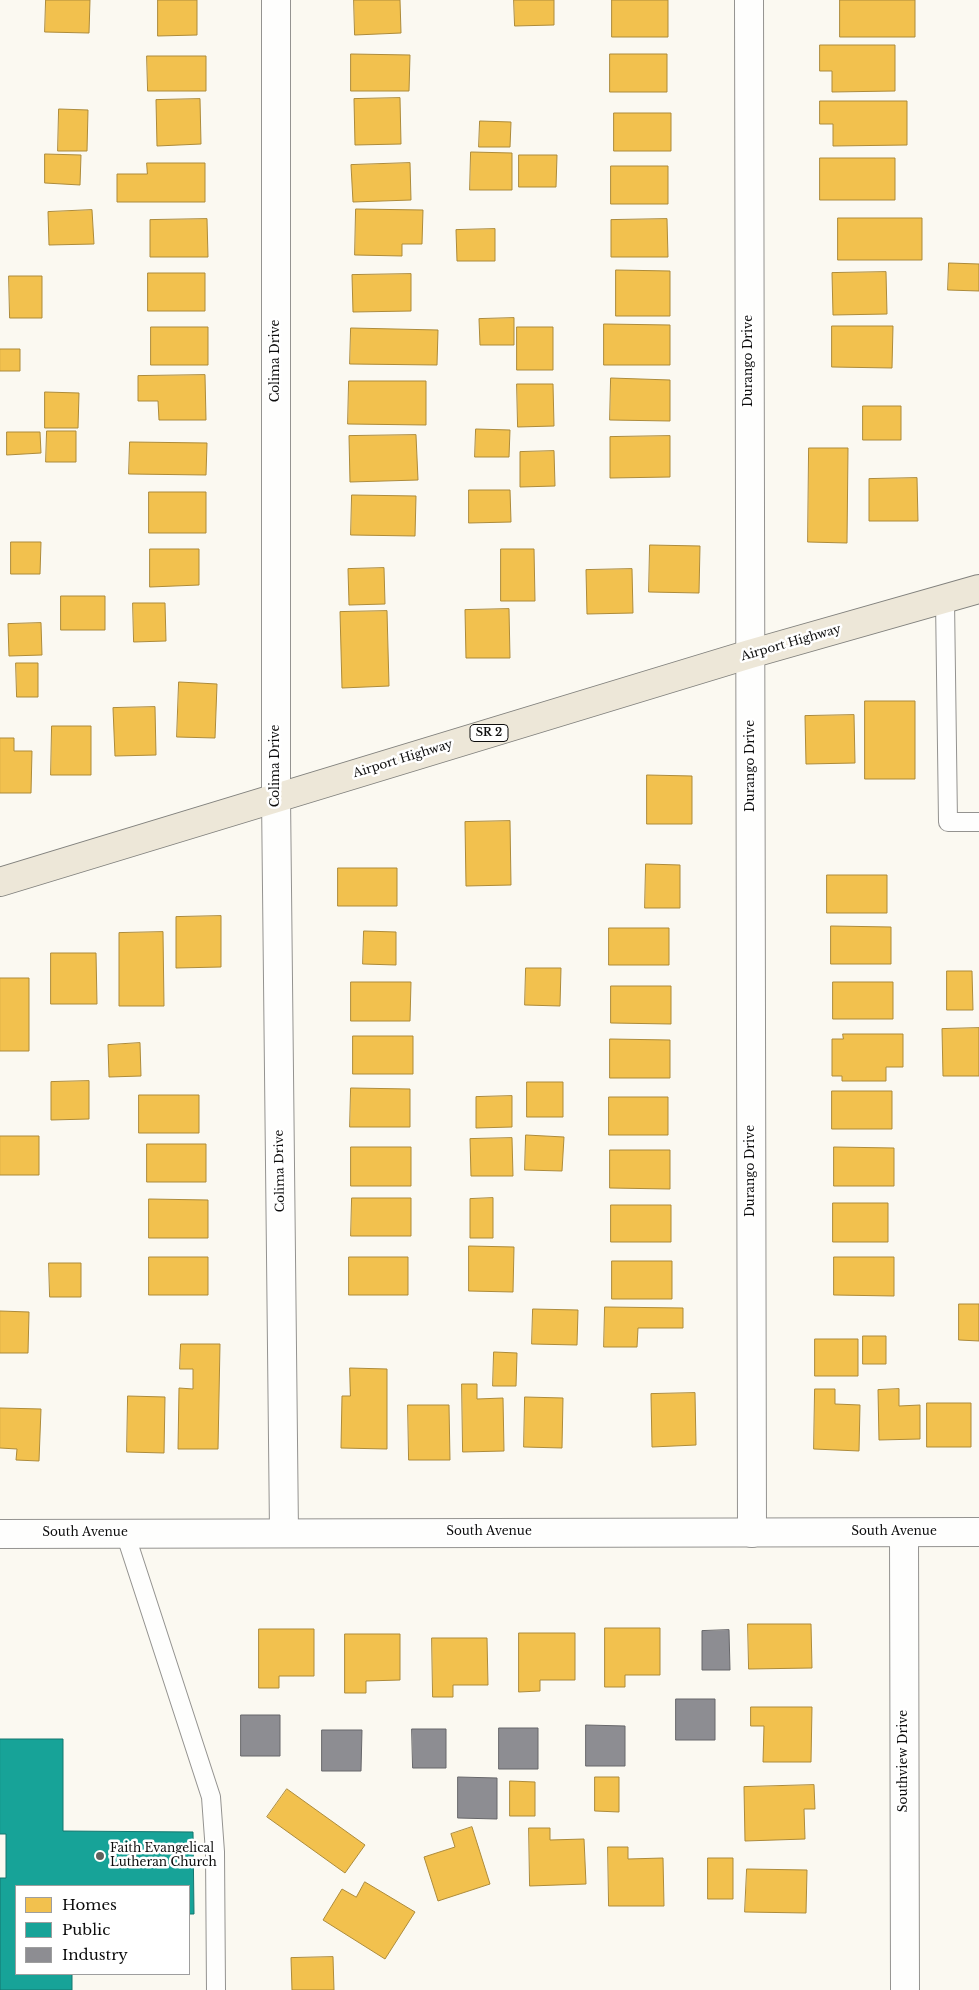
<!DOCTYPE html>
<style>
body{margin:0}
#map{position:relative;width:979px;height:1990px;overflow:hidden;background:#fbf9f1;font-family:"Libre Baskerville",serif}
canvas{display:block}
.legend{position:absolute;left:15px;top:1885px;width:175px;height:90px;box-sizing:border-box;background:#fff;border:1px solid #9e9e9e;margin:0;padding:6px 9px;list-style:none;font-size:15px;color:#0d0d0d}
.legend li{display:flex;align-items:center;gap:10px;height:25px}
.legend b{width:25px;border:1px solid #9e9e9e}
</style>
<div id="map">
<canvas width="979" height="1990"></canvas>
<ul class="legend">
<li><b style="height:14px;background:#f2c14e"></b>Homes</li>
<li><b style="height:14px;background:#17a398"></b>Public</li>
<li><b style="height:14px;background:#8d8d92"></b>Industry</li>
</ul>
</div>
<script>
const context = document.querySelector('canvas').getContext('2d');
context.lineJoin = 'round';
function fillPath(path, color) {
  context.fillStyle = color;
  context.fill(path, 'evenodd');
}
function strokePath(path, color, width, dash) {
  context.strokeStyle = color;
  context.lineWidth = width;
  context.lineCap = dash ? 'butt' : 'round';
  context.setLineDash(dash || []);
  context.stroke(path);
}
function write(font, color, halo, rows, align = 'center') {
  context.font = font + ' "Libre Baskerville",serif';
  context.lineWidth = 5;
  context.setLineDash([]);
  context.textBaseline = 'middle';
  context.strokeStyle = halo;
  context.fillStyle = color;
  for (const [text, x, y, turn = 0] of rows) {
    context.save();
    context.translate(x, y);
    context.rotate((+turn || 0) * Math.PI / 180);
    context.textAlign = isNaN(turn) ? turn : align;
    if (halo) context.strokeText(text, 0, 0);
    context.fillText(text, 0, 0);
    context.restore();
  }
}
const homes = new Path2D(`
 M46,0h44l-1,33 -44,-1z
 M158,0h39v35l-39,1z
 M354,0h46l1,33 -46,2z
 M514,0h40v25l-39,1z
 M612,0h56v37h-56z
 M840,0h75v37h-75z
 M820,45h75v46l-63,1v-21h-12z
 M351,54l59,1 -1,36h-58z
 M610,54h57v38h-57z
 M147,56h59v35h-58z
 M400,98l1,46 -46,1 -1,-46z
 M200,99l1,45 -44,2 -1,-46z
 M820,101h87v44l-74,1v-22h-13z
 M59,109l29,1 -1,41h-29z
 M614,113h57v38h-57z
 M480,121l31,1 -1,25h-31z
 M471,152l41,1v37h-42z
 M45,154l36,1 -1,30 -35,-2z
 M519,155h38l-1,32h-37z
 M820,158h75v42h-75z
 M147,163h58v39h-88v-28h30z
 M410,163l1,37 -58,2 -2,-37z
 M611,166h57v38h-57z
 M356,209l67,1 -1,34h-20v12l-47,-1z
 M92,210l2,34 -45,1 -1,-33z
 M838,218h84v42h-84z
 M207,219l1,38h-58v-37z
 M667,219l1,38h-57v-37z
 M495,229v32h-38l-1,-31z
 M949,263l30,1v27l-31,-1z
 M616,270l54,1v45h-54z
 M886,272l1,42 -54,1 -1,-42z
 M148,273h57v38h-57z
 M411,274v37l-58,1 -1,-37z
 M9,276h33v42h-32z
 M514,318v27h-34l-1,-26z
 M604,324l66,1v40h-66z
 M832,326h61l-1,42 -60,-1z
 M151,327h57v38h-57z
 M517,327h36v43h-36z
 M351,328l87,2 -1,35 -87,-1z
 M0,349h20v22h-20z
 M205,375l1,45h-47l-1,-19h-20v-25z
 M611,378l59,2v41l-60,-1z
 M349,381h77v44l-78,-1z
 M517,384h36l1,42 -36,1z
 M45,392l34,1 -1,35h-33z
 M863,406h38v34h-38z
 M476,429l34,1 -1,27h-34z
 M47,431h29v31h-30z
 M7,432h33l1,21 -34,2z
 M416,435l2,45 -68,2 -1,-46z
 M670,436v41l-60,1v-41z
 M130,442l77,1 -1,32 -77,-1z
 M809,448h39l-1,95 -39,-1z
 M554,451l1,35 -35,1v-35z
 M917,478l1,43h-49v-42z
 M469,490h41l1,32 -42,1z
 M149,492h57v41h-57z
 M352,495l64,1 -1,40 -64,-1z
 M11,542h30l-1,32h-29z
 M650,545l50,1 -1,47 -50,-1z
 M150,549h49v36l-49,2z
 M501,549h33l1,52h-34z
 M384,568l1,36 -36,1 -1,-36z
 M632,569l1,44 -46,1 -1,-44z
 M61,596h44v34h-44z
 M133,603h32l1,38 -32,1z
 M509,609l1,49h-44l-1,-48z
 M387,611l2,75 -47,2 -2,-76z
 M41,623l1,32 -33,1 -1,-32z
 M16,663h22v34h-21z
 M179,682l38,2 -2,54 -38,-1z
 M865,701h50v78h-50z
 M155,707l1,48 -41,1 -2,-48z
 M854,715l1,48 -49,1 -1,-48z
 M52,726h39v49h-40z
 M0,738h14v13h18l-1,42h-31z
 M647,775l45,1v48h-45z
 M510,821l1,64 -45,1 -1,-64z
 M646,864l34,1v43h-35z
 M338,868h59v38h-59z
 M827,875h60v38h-60z
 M221,916v51l-45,1v-51z
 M831,926l60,1v37h-60z
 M609,928h60v37h-60z
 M364,931l32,1v33l-33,-1z
 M163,932l1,74h-45v-73z
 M51,953h45l1,51h-46z
 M526,968h35l-1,38 -35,-1z
 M947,971h25l1,39h-26z
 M0,978h29v73h-29z
 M351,982h60l-1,39h-59z
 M833,982h60v37h-60z
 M611,986h60v38l-60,-1z
 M979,1028v48h-36l-1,-47z
 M843,1034h60v33h-17v14h-44v-5h-10v-37h11z
 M353,1036h60v38h-60z
 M610,1039l60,1v38h-60z
 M140,1043l1,33 -32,1 -1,-32z
 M89,1081v38l-38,1v-38z
 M527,1082h36v35h-36z
 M351,1088l59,1v38h-60z
 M832,1091h60v38h-60z
 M139,1095h60v38h-60z
 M512,1096v31l-36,1v-31z
 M609,1097h59v38h-59z
 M526,1135l38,2 -2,34 -37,-1z
 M0,1136h39v39h-39z
 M512,1138l1,38h-42l-1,-37z
 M147,1144h59v38h-59z
 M351,1147h60v39h-60z
 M834,1147l60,1v38h-60z
 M610,1150h60v39l-60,-1z
 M352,1198h59v38h-60z
 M493,1198v40h-23v-39z
 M149,1199l59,1v38h-59z
 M833,1203h55v39h-55z
 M611,1205h60v37h-60z
 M469,1246l45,1 -1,45 -44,-1z
 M149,1257h59v38h-59z
 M349,1257h59v38h-59z
 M834,1257h60v39l-60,-1z
 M612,1261h60v38h-60z
 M49,1263h32v34h-31z
 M959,1304h20v37l-20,-1z
 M605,1307l78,1v20h-45l-1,19h-33z
 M533,1309l45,1 -1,35 -45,-1z
 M0,1311l29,1 -1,41h-28z
 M863,1336h23v28h-23z
 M815,1339h43v37h-43z
 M181,1344h39l-2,105h-40l1,-61 14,1v-20h-13z
 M494,1352l23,1 -1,33h-23z
 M350,1368l37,1v80l-46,-1 1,-52h8z
 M462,1384h15v15l26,-1 1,53 -41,1z
 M815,1389h20v15l25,1 -1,46 -45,-2z
 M899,1389v17l21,-1v34l-41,1 -1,-50z
 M695,1393l1,52 -44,2 -1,-53z
 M128,1396l37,1 -1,56 -37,-1z
 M525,1397l38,1 -1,50 -38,-1z
 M927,1403h44v44h-44z
 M408,1405h41l1,55h-41z
 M0,1408l41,1 -2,52 -23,-1 1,-11 -17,-1z
 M748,1624h63l1,44 -63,1z
 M605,1628h55v47h-35v12h-20z
 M259,1629h55v47h-35v12h-20z
 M519,1633h56v47h-35v11l-21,1z
 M345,1634h55v46l-34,1v12h-21z
 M432,1638h55l1,47h-35v12h-20z
 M751,1707h61l-1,55h-48l1,-36h-13z
 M595,1777h24v35l-24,-1z
 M510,1781l25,1v34h-25z
 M814,1785l1,24h-11l1,30 -60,2 -1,-54z
 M287,1789l78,56 -20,28 -78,-56z
 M472,1827l18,57 -52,17 -14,-44 31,-10 -4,-13z
 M529,1828h21v12l34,-1 2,45 -56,2z
 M608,1847h20v12l35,-1 1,48h-55z
 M708,1858h25v41h-25z
 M747,1869l60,1 -1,43 -61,-1z
 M365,1882l50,30 -30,47 -62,-39 19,-31 14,8z
 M333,1957l1,33h-42l-1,-32z`);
fillPath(homes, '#f2c14e');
strokePath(homes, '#ad8b3a', 1);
const public = new Path2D(`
 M0,1739h63v92l130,1 1,82h-5v-28h-173v88h56v16h-72v-112h6v-44h-6z`);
fillPath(public, '#17a398');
strokePath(public, '#14766e', 1);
const industry = new Path2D(`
 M729,1630l1,40h-28v-39z
 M676,1699h39v41h-39z
 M241,1715h39v41h-39z
 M586,1725l39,1v40h-39z
 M499,1728h39v41h-39z
 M412,1729h34v39h-33z
 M322,1730h40l-1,41h-39z
 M458,1777l39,1v41l-39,-1z`);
fillPath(industry, '#8d8d92');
strokePath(industry, '#67676a', 1);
const service = new Path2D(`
 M945,600l3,222h31
 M125,1533l86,264 4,55 1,138`);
const minor = new Path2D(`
 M276,0v797l8,735
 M749,0l3,1533
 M904,1533l1,457`);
const tertiary = new Path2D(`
 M0,1534l979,-2`);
const primary = new Path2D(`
 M0,882l750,-228 229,-65`);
strokePath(service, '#949390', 20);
strokePath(minor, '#949390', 30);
strokePath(tertiary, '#949390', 30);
strokePath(primary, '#81817d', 30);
strokePath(service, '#fefefd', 18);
strokePath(minor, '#fefefd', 28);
strokePath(tertiary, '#fefefd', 28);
strokePath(primary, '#ede7d8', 28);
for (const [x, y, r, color] of [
 [100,1856,5,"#60605d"]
]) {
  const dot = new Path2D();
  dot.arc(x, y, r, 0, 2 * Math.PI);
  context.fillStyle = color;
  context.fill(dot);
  strokePath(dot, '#fff', 2);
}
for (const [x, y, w] of [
 [489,733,38]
]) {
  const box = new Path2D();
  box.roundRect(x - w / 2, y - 8.5, w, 17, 4);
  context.fillStyle = '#fff';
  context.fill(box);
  strokePath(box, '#0d0d0d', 1);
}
write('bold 11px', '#0d0d0d', null, [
 ["SR 2",489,733]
]);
write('12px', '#0d0d0d', '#fff', [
 ["Colima Drive",276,361,-90],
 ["Durango Drive",749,361,-90],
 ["Airport Highway",791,643,-16],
 ["Airport Highway",403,759,-17],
 ["Colima Drive",276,766,-90],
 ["Durango Drive",751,766,-90],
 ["Colima Drive",280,1171,-91],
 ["Durango Drive",751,1171,-90],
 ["South Avenue",489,1532],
 ["South Avenue",894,1532],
 ["South Avenue",85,1533],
 ["Southview Drive",904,1761,-90]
]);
write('12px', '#0d0d0d', '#fff', [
 ["Faith Evangelical",110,1849],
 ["Lutheran Church",110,1863]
], 'left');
</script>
